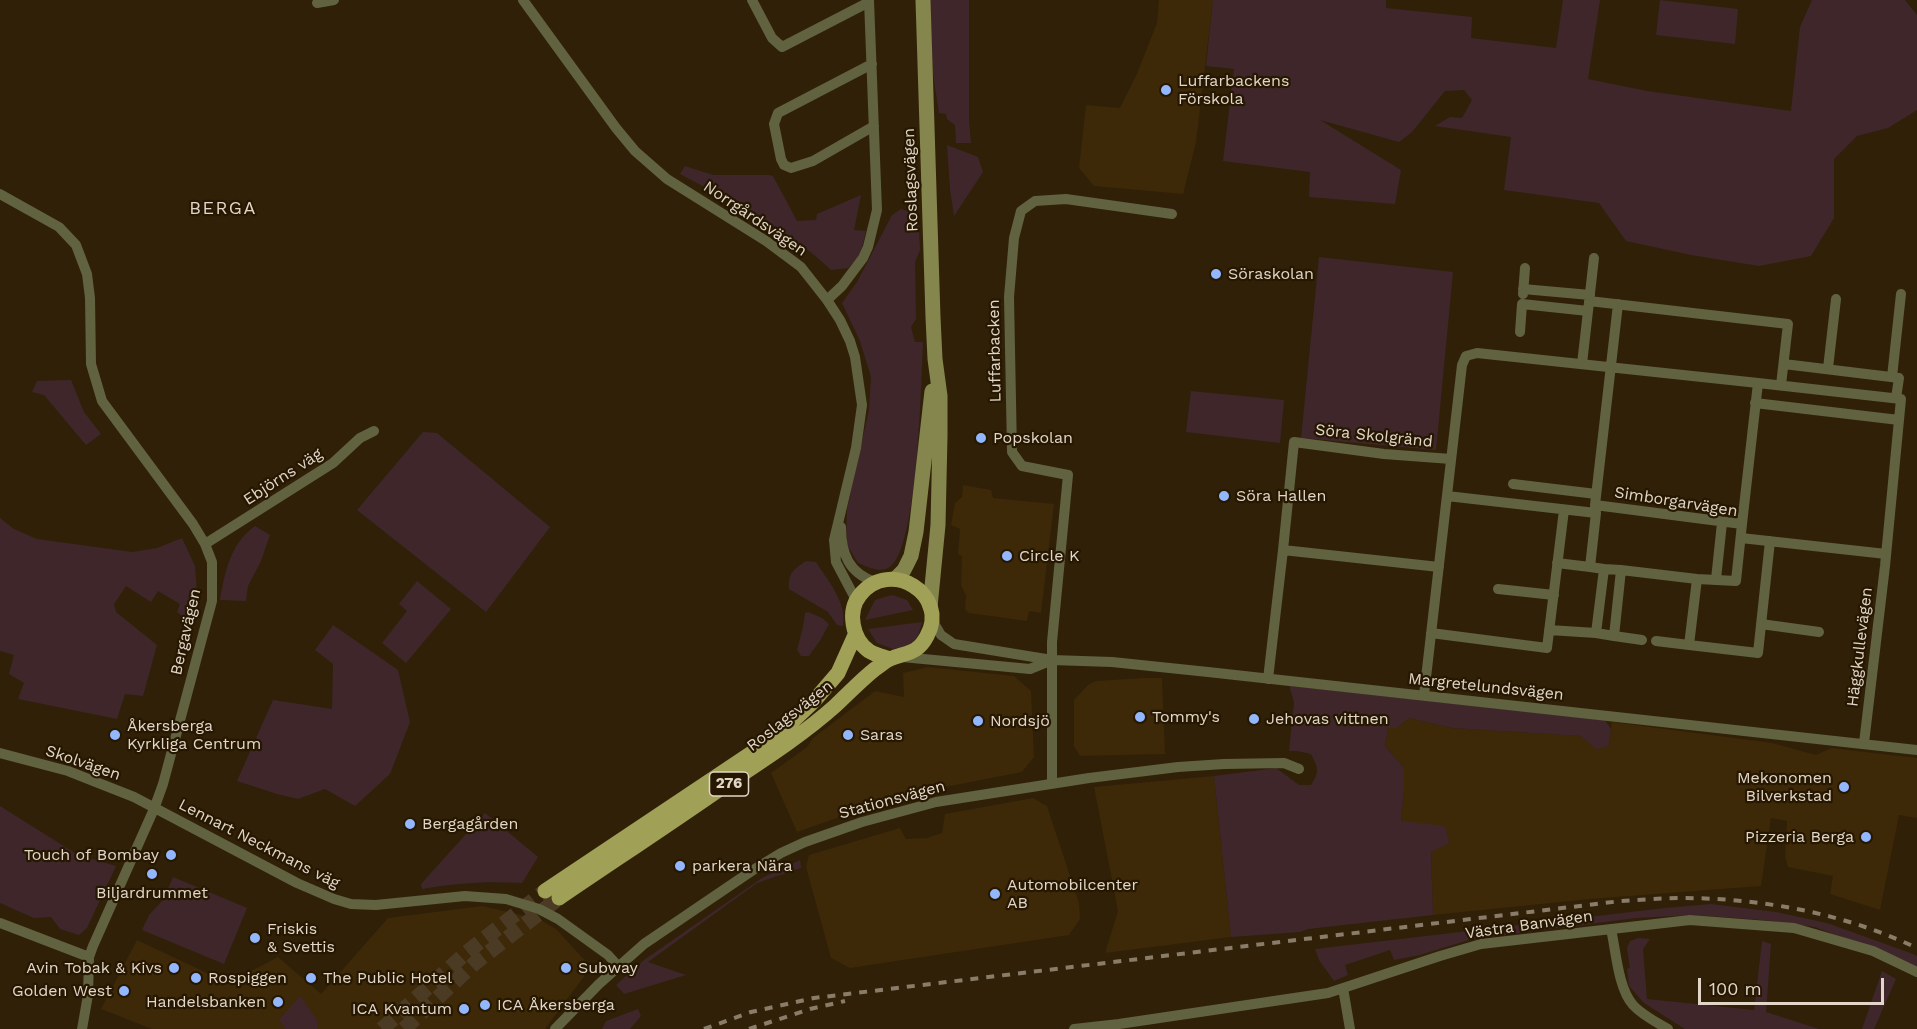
<!DOCTYPE html>
<meta charset="utf-8">
<style>
body{margin:0}
#map{position:relative;width:1917px;height:1029px;overflow:hidden;background:#302008;font-family:"Work Sans",sans-serif}
canvas{display:block}
.scale{position:absolute;left:1698px;top:978px;width:186px;height:27px;box-sizing:border-box;border:3px solid #e1d6c8;border-top:0;padding-left:8px;font-size:18px;line-height:21px;white-space:nowrap;color:#e1d6c8;-webkit-text-stroke:4px #261701;paint-order:stroke}
</style>
<div id="map">
<canvas width="1917" height="1029"></canvas>
<div class="scale">100 m</div>
</div>
<script>
const context = document.querySelector('canvas').getContext('2d');
context.lineJoin = 'round';
function fillPath(path, color) {
  context.fillStyle = color;
  context.fill(path, 'evenodd');
}
function strokePath(path, color, width, dash) {
  context.strokeStyle = color;
  context.lineWidth = width;
  context.lineCap = dash ? 'butt' : 'round';
  context.setLineDash(dash || []);
  context.stroke(path);
}
function write(font, color, halo, rows, align = 'center') {
  context.font = font + ' "Work Sans",sans-serif';
  context.lineWidth = 4.5;
  context.setLineDash([]);
  context.textBaseline = 'middle';
  context.strokeStyle = halo;
  context.fillStyle = color;
  for (const [text, x, y, turn = 0] of rows) {
    context.save();
    context.translate(x, y);
    context.rotate((+turn || 0) * Math.PI / 180);
    context.textAlign = isNaN(turn) ? turn : align;
    if (halo) context.strokeText(text, 0, 0);
    context.fillText(text, 0, 0);
    context.restore();
  }
}
fillPath(new Path2D(`
 M1159,0h54l-17,142 -13,52 -89,-8 -15,-18 7,-63 34,3 16,-32 21,-53z
 M963,485l28,5 2,8 61,6 -13,109 -12,-2 -2,10 -58,-8 -4,-3 1,-15 -5,-10 1,-29 -4,-2 2,-25 -9,-4 4,-22 7,-6z
 M928,667l86,9 17,15 3,66 -12,15 -82,16 -60,15 -83,29 -26,-59 36,-26 6,-9 62,-47 29,6 -1,-24z
 M1143,678h19l3,76 -85,2 -6,-10v-46l14,-15 8,-4z
 M1409,718l43,10 129,8 28,10 3,-24 160,21 44,12 15,-7 86,10v60l-18,-3 -19,95 -50,-16 3,-18 -45,-9 -3,-10 2,-36 -16,-3 -10,68 -171,13 -157,16 -2,-64 -30,-30 3,-31v-22l-19,-22 3,-18h9z
 M1214,776l17,161 -126,16 13,-42 -24,-124z
 M1033,798l14,8 32,97 1,16 -11,16 -219,33 -19,-10 -25,-91 3,-12 91,-27 6,11 21,-1 15,-5 3,-19z
 M482,906l57,13 17,10 35,38 -46,62h-393l-51,-20 36,-69 91,43 50,-26 43,37 67,-76z`), '#3d2808');
fillPath(new Path2D(`
 M930,0h39v121l2,22h-15l-1,-18 -8,-6 -1,-5 -7,-1 -6,-39z
 M1213,0h173v8l86,9 -1,21 85,10 7,-48h37l-12,79 59,12 144,20 9,-84 12,-27h93l12,15v95l-29,18 -31,8 -23,23v59l-23,38 -52,10 -68,-11 -65,-14 -27,-38 -95,-13 7,-53 -76,-11 15,-9 12,1 10,-18 -8,-10 -19,1 -33,41 -13,10 -79,-22 81,50 -6,34 -86,-7 1,-25 -87,-11 11,-92 -28,-3z
 M1660,0l78,9 -3,35 -79,-9z
 M947,145l31,12 5,15 -29,44 -4,-27z
 M685,166l28,9h56l4,1 24,45 19,-1 1,-6 44,-19 -7,35 12,1 -6,24 -12,13 -17,2c-42,-41 -99,-68 -151,-96z
 M901,209l17,5 2,36 -5,12 1,57 -5,8 4,15h8c-2,42 -5,197 -31,223 -10,10 -23,2 -34,-2l-12,-20 1,-34 22,-99 2,-33 -11,-36 -18,-38 15,-21 35,-67z
 M1319,257l134,15 -17,178 -135,-12z
 M71,380l13,32 17,22 -15,11 -42,-50 -12,-3 5,-11z
 M1191,391l93,9 -4,43 -94,-11z
 M423,432l14,1 113,94 -64,85 -129,-102z
 M0,518l14,11 23,10 95,13 25,-4 25,-10 13,28 2,28 -5,29 -15,-11 3,-8 -22,-13 -7,11 -25,-16 -12,18 2,8 41,33 -14,51 -18,-2 -8,25 -99,-20 6,-16 -15,-9 5,-19 -14,-4z
 M255,526l15,9 -9,26 -13,25 -2,15 -26,-1c5,-28 10,-56 35,-74z
 M806,561l10,1c12,19 31,40 27,64l-6,-1 -9,-13 -39,-23c-1,-16 4,-19 17,-28z
 M417,581l34,28 -45,54 -24,-20 25,-32 -8,-7z
 M892,595l15,5 6,10 -48,10 10,-20z
 M808,612l14,6 7,6 -8,15 -12,17h-8l-4,-6 6,-23 2,-14z
 M922,622l-4,14 -9,10 -16,3 -16,-6 -9,-14z
 M333,625l65,45 12,52 -20,52 -35,32 -30,-17 -27,10 -21,-5 -40,-13 36,-81 59,9 1,-45 -18,-14z
 M1290,686l315,34 6,9 -2,17 -13,3 -15,-13 -129,-8 -43,-10 -12,10h-9l-3,18 19,22v22l-3,31 44,5 4,17 -18,9 2,63 -125,14 -8,3 -69,5 -17,-161 62,-8 23,17h12c9,-14 7,-17 0,-31l-14,-3h-8l5,-49 -4,-13z
 M0,806l78,49 38,11 -29,62 -8,7 -19,-6 -9,-12 -17,1 -34,-15z
 M485,813l53,44 -16,26c-35,-2 -66,0 -100,6l-1,-5z
 M800,860l1,8 -44,15 -109,79 38,13 -62,19 -8,-9 28,-25 118,-82z
 M173,877l74,31 -23,56 -82,-34 7,-15 14,-15z
 M1711,904l65,8 51,11 86,31 4,2v11l-102,-40 -53,-7 -68,-5 -58,3 -164,21 -52,16 -26,5 -4,-10 -45,15 3,10 -14,6 -15,-21 -4,-11 350,-41z
 M1638,938l12,1 -7,10 4,50 107,11 8,-69 9,3 -5,68 53,17h-134l-41,-26 -15,-17 -2,-17 3,-1 -3,-20 3,-7z
 M1882,971l14,8 -22,50h-12z
 M300,996l17,24v9h-31l-7,-9z
 M638,1009l3,7 -11,13h-28l4,-8z`), '#3f262b');
strokePath(new Path2D(`
 M382,1029l84,-76 79,-62
 M404,1029l71,-66 84,-65`), '#4b3b25', 15, [15, 8]);
strokePath(new Path2D(`
 M523,0l93,128 19,23 32,28 99,62 35,26 26,33 13,20 10,21 5,16 7,48 -6,43 -22,92 2,22 20,38
 M752,0l20,38 10,9 87,-45
 M317,3l17,-3
 M872,64l-94,49 -4,11 7,35 3,6 7,3 22,-7 61,-35
 M0,194l59,33 17,18 11,29 3,24 1,66 11,37 91,123 12,20 7,18v39l-49,183 -9,25 -61,137 -4,11 -1,38 -6,34
 M1523,289l67,6
 M1523,294l2,-26
 M827,300l15,-14 21,-28 5,-11 9,-37 -8,-210
 M1589,301l199,23 -7,61
 M1520,332l2,-28 66,7
 M1582,364l12,-106
 M1784,364l115,14 -3,20
 M1828,368l8,-69
 M1892,377l9,-83
 M1755,403l144,17
 M1513,484l83,10
 M1447,496l149,17
 M1595,505l23,-201
 M1742,524l16,-141 143,16 -16,167 -21,177
 M841,527c0,27 8,46 34,55
 M1741,538l145,16
 M205,544l128,-81 27,-25 14,-7
 M1283,550l156,17
 M1557,563l33,4 6,-54 -1,-8 147,19 -6,57 -39,-2
 M1621,570l76,9 -8,66 -33,-4
 M1716,579l6,-56
 M1498,589l56,6
 M932,620l9,15 13,9 98,16 60,2 96,10 709,78
 M1761,624l58,8
 M1549,630l47,3 8,-64 -14,-2
 M1431,633l116,15 17,-138
 M1596,633l18,3 7,-66 -17,-1
 M1614,636l28,4
 M1689,645l69,8 12,-112
 M902,657l128,12 22,-9
 M1268,679l15,-129 11,-108 90,12 67,5
 M1424,695l38,-330 4,-9 11,-3 281,30
 M0,753l68,18 66,26 163,86 37,16 17,5 25,1 89,-9 41,3 33,10 19,10 50,36 10,11
 M1052,784v-142l16,-167 -46,-9 -10,-14 -3,-155 5,-59 7,-27 14,-10 31,-2 106,15
 M0,923l89,34
 M1611,929c5,22 7,59 22,76 9,10 23,17 35,24
 M1343,988l7,41
 M555,1029l44,-45 45,-40 109,-74 28,-17 24,-11 57,-20 74,-20 153,-24 89,-11 46,-3 60,-1 15,6
 M1074,1029l45,-5 209,-31 112,-37 41,-12 209,-24 104,8 79,23 44,21`), '#616240', 10);
strokePath(new Path2D(`
 M923,0l10,317 2,42 5,37v40l-2,89 -8,82
 M895,579l9,-9 7,-14 5,-24 16,-141`), '#85854e', 15);
strokePath(new Path2D(`
 M545,891l232,-155 37,-35 24,-28 17,-38
 M559,898c53,-36 106,-71 158,-107 40,-27 82,-53 118,-85 13,-12 26,-26 40,-37 5,-3 10,-8 15,-10 16,-7 27,-4 37,-23 23,-41 -37,-79 -67,-41 -13,16 -8,44 9,56 6,4 15,6 21,8`), '#a0a057', 15);
strokePath(new Path2D(`
 M704,1029l47,-17 63,-14 807,-97c19,-1 39,-3 59,-3 82,0 163,15 237,50
 M749,1029l61,-20 35,-8`), '#897c69', 4, [8, 8]);
for (const [x, y, r, color] of [
 [1166,90,6,"#93b7fd"],
 [1216,274,6,"#93b7fd"],
 [981,438,6,"#93b7fd"],
 [1224,496,6,"#93b7fd"],
 [1007,556,6,"#93b7fd"],
 [1140,717,6,"#93b7fd"],
 [1254,719,6,"#93b7fd"],
 [978,721,6,"#93b7fd"],
 [115,735,6,"#93b7fd"],
 [848,735,6,"#93b7fd"],
 [1844,787,6,"#93b7fd"],
 [410,824,6,"#93b7fd"],
 [1866,837,6,"#93b7fd"],
 [171,855,6,"#93b7fd"],
 [680,866,6,"#93b7fd"],
 [152,874,6,"#93b7fd"],
 [995,894,6,"#93b7fd"],
 [255,938,6,"#93b7fd"],
 [174,968,6,"#93b7fd"],
 [566,968,6,"#93b7fd"],
 [196,978,6,"#93b7fd"],
 [311,978,6,"#93b7fd"],
 [124,991,6,"#93b7fd"],
 [278,1002,6,"#93b7fd"],
 [485,1005,6,"#93b7fd"],
 [464,1009,6,"#93b7fd"]
]) {
  const dot = new Path2D();
  dot.arc(x, y, r, 0, 2 * Math.PI);
  context.fillStyle = color;
  context.fill(dot);
  strokePath(dot, '#261701', 2);
}
for (const [x, y, w] of [
 [729,784,39]
]) {
  const box = new Path2D();
  box.roundRect(x - w / 2, y - 12, w, 24, 4.5);
  context.fillStyle = '#261701';
  context.fill(box);
  strokePath(box, '#e1d6c8', 1.5);
}
write('bold 15px', '#e1d6c8', null, [
 ["276",729,784]
]);
write('16px', '#e1d6c8', '#261701', [
 ["Luffarbackens",1178,81],
 ["Förskola",1178,99],
 ["Söraskolan",1228,274],
 ["Popskolan",993,438],
 ["Söra Hallen",1236,496],
 ["Circle K",1019,556],
 ["Tommy's",1152,717],
 ["Jehovas vittnen",1266,719],
 ["Nordsjö",990,721],
 ["Åkersberga",127,726],
 ["Kyrkliga Centrum",127,744],
 ["Saras",860,735],
 ["Mekonomen",1832,778,"right"],
 ["Bilverkstad",1832,796,"right"],
 ["Bergagården",422,824],
 ["Pizzeria Berga",1854,837,"right"],
 ["Touch of Bombay",159,855,"right"],
 ["parkera Nära",692,866],
 ["Automobilcenter",1007,885],
 ["AB",1007,903],
 ["Biljardrummet",152,893,"center"],
 ["Friskis",267,929],
 ["& Svettis",267,947],
 ["Avin Tobak & Kivs",162,968,"right"],
 ["Subway",578,968],
 ["Rospiggen",208,978],
 ["The Public Hotel",323,978],
 ["Golden West",112,991,"right"],
 ["Handelsbanken",266,1002,"right"],
 ["ICA Åkersberga",497,1005],
 ["ICA Kvantum",452,1009,"right"]
], 'left');
write('16px', '#e1d6c8', '#261701', [
 ["Roslagsvägen",911,180,-92],
 ["Norrgårdsvägen",755,219,34],
 ["Luffarbacken",995,351,-91],
 ["Söra Skolgränd",1374,436,6],
 ["Ebjörns väg",283,477,-33],
 ["Simborgarvägen",1676,502,9],
 ["Bergavägen",186,632,-77],
 ["Häggkullevägen",1860,647,-83],
 ["Margretelundsvägen",1486,687,6],
 ["Roslagsvägen",790,716,-38],
 ["Skolvägen",83,763,19],
 ["Stationsvägen",892,800,-15],
 ["Lennart Neckmans väg",259,844,27],
 ["Västra Banvägen",1529,925,-8]
]);
context.letterSpacing = '1.5px';
write('18px', '#e1d6c8', '#261701', [
 ["BERGA",223,209]
]);
context.letterSpacing = '0px';
</script>
